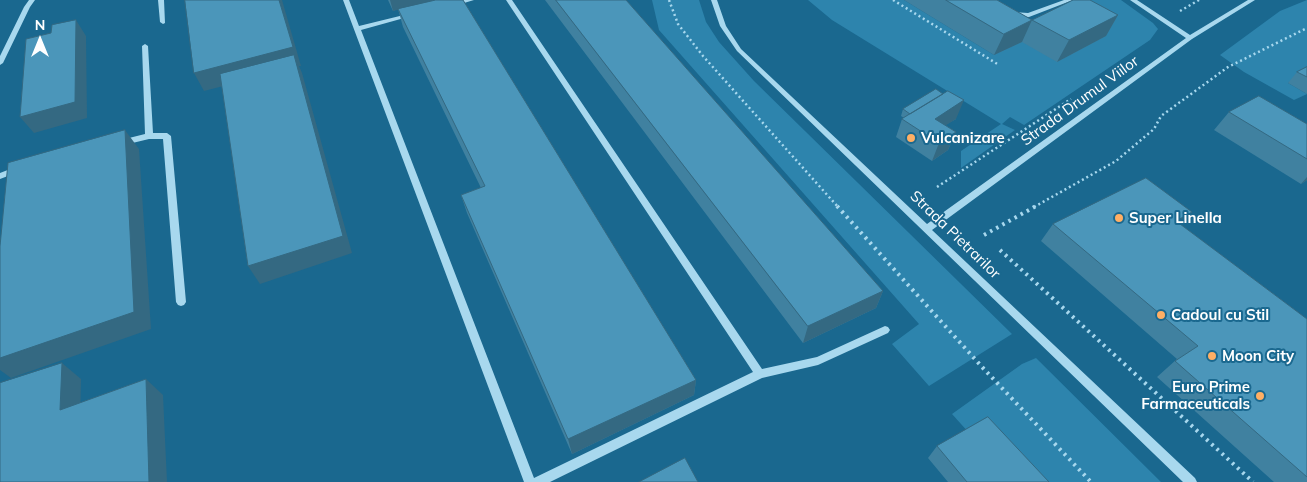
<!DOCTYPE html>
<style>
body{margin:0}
#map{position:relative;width:1307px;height:482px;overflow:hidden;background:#1a688f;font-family:Mulish,sans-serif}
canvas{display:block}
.north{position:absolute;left:15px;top:15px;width:50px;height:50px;-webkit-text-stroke:4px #1a688f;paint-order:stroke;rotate:0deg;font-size:14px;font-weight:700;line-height:20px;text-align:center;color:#fff}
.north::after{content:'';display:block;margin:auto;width:18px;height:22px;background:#fff;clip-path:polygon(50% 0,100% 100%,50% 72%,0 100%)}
</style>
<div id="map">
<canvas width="1307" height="482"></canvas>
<div class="north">N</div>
</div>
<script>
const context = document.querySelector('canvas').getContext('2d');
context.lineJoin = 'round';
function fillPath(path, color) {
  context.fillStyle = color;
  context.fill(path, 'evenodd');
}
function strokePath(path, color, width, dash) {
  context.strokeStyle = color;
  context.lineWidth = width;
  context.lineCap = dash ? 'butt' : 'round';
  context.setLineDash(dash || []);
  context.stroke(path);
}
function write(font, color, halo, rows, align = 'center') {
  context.font = font + ' Mulish,sans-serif';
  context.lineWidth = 4;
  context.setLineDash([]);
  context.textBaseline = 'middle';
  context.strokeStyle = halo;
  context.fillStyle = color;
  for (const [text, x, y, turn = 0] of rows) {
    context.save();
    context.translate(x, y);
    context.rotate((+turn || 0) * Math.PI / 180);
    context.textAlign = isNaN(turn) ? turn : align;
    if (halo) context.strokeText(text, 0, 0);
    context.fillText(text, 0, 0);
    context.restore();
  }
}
fillPath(new Path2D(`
 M652,0h47l7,22 13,20 35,39 258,253 -83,52 -37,-42 27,-20 -260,-294z
 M808,0h96l90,55 94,-55h33l32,23 5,6 -8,11 -126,85 -14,-8 -8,7 13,6 -54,38v-17l40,-27 -169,-104z
 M1307,0v74l-19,9 19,11 -13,6 -50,-28 -24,-17 60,-44z
 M1036,358l125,124h-135l-56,-48 -18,-20 70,-50z`), '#2d84ad');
strokePath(new Path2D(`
 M669,0l9,24 25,32 135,151
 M893,0l106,65
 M1180,11l19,-11
 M937,187l134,-88
 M1034,207l82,-46 38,-32 7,-13 67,-49 79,-39`), '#a8d8ee', 2.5, [2, 3]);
strokePath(new Path2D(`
 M837,206l146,162 108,114
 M984,235l52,-29
 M1000,250l253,232`), '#a8d8ee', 4, [2.5, 4.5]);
fillPath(new Path2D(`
 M29,0h6l-5,7 -27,56 -3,2v-9l24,-49z
 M158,0h6l1,23 -2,1 -3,-2z
 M343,0h6l10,26 53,-13 3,2 -54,15 173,448 219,-106 -247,-372h6l250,369 55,-12 68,-31 3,1 2,3 -2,3 -70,32 -56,13 -212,104h-26z
 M463,0h11l-20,6 -3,-2z
 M711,0h6l9,26 15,23 186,175 259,-186 -56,-38h7l53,35 58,-35h7l-63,39 -260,191 263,248 2,4h-14l-446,-431 -17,-25z
 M1064,0h9l-44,17 -16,-1 -3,-2 3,-2 15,1z
 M145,44l3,2 5,87h14l4,3 15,166 -2,3 -3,1 -3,-1 -2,-3 -13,-163h-14l-29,7 -4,-3 1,-2 28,-7 -3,-88z
 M18,166l4,3 -1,2 -21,8v-6z`), '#a8d8ee');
fillPath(new Path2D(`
 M388,0h75l233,380 -2,15 -122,59 -105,-241 -6,-18 20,-7 -78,-161 -5,-18 -5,2z
 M545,0h81l257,291 -7,17 -73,35z
 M904,0h93l35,20 86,-5 -12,21 -49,26 -35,-20 -28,13z
 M1307,67v27l-19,-11 9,-11z
 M903,109l53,10 -11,6 11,7 -8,18 -16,11 -36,-24 6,-18 2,-1 -3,-2z
 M1229,112l78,12v56l-6,4 -87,-54z
 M1192,212l-11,13 126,94v163h-33l-117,-105 20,-18 -136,-118 12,-17z
 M937,446l112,36h-101l-20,-24z`), '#4081a0');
fillPath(new Path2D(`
 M279,0h3l19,66h-2l3,7 50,180 -92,31 -12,-18 49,-199 -93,24 -10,-18z
 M390,0h47l-44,11z
 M1118,15l-12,21 -49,26 12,-22z
 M76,20l10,16 1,82 -53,15 -14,-16z
 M1032,20l-10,22 -28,13 10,-21z
 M964,100l-8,19 -29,18 8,-18z
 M125,130l14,19 12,180 -140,49 -11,-8v-12z
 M956,132l-8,18 -16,11 7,-18z
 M1307,177v3l-6,4z
 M1192,212l-15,18 -1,-9z
 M883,291l-7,17 -73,35 5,-17z
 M62,363l19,16 -1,46 -20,-15z
 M146,379l17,16 4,87h-18z
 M696,380l-2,15 -122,59 -4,-15z`), '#346982');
const building = new Path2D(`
 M185,0h94l14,47 -99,26z
 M436,0h27l233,380 -128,59 -107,-244 24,-9 -87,-177z
 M556,0h70l257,291 -75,35z
 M946,0h51l35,20 41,-20h17l28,15 -49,25 -37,-20 -28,14z
 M76,20l-1,82 -55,15 6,-78 25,-6 1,-8z
 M294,55l49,181 -95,30 -28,-192z
 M1307,67v10l-10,-5z
 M936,89l7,5 -33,20 -7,-5z
 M948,91l16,9 -29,19 21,13 -17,11 -37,-24z
 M1259,96l48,28v35l-78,-47z
 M125,130l9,182 -134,46v-112l8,-83z
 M1146,178l46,34 -16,9 131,98v158l-132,-116 23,-15 -145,-122z
 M62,363l-2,47 86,-31 3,103h-149v-99z
 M988,417l61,65h-82l-30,-36z
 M685,458l13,24h-59z`);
fillPath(building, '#4b96ba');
strokePath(building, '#346982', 1);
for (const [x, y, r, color] of [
 [911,138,5,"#ffaf65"],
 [1119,218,5,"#ffaf65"],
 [1161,315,5,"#ffaf65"],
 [1212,356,5,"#ffaf65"],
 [1260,396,5,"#ffaf65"]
]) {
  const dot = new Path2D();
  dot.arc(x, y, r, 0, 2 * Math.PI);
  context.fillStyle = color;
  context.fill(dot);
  strokePath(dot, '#1a688f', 2);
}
write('15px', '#fff', '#1a688f', [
 ["Strada Drumul Viilor",1080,101,-36],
 ["Strada Pietrarilor",955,235,44]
]);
write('bold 15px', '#fff', '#1a688f', [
 ["Vulcanizare",921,138],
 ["Super Linella",1129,218],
 ["Cadoul cu Stil",1171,315],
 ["Moon City",1222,356],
 ["Euro Prime",1250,387,"right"],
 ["Farmaceuticals",1250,404,"right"]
], 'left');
</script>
